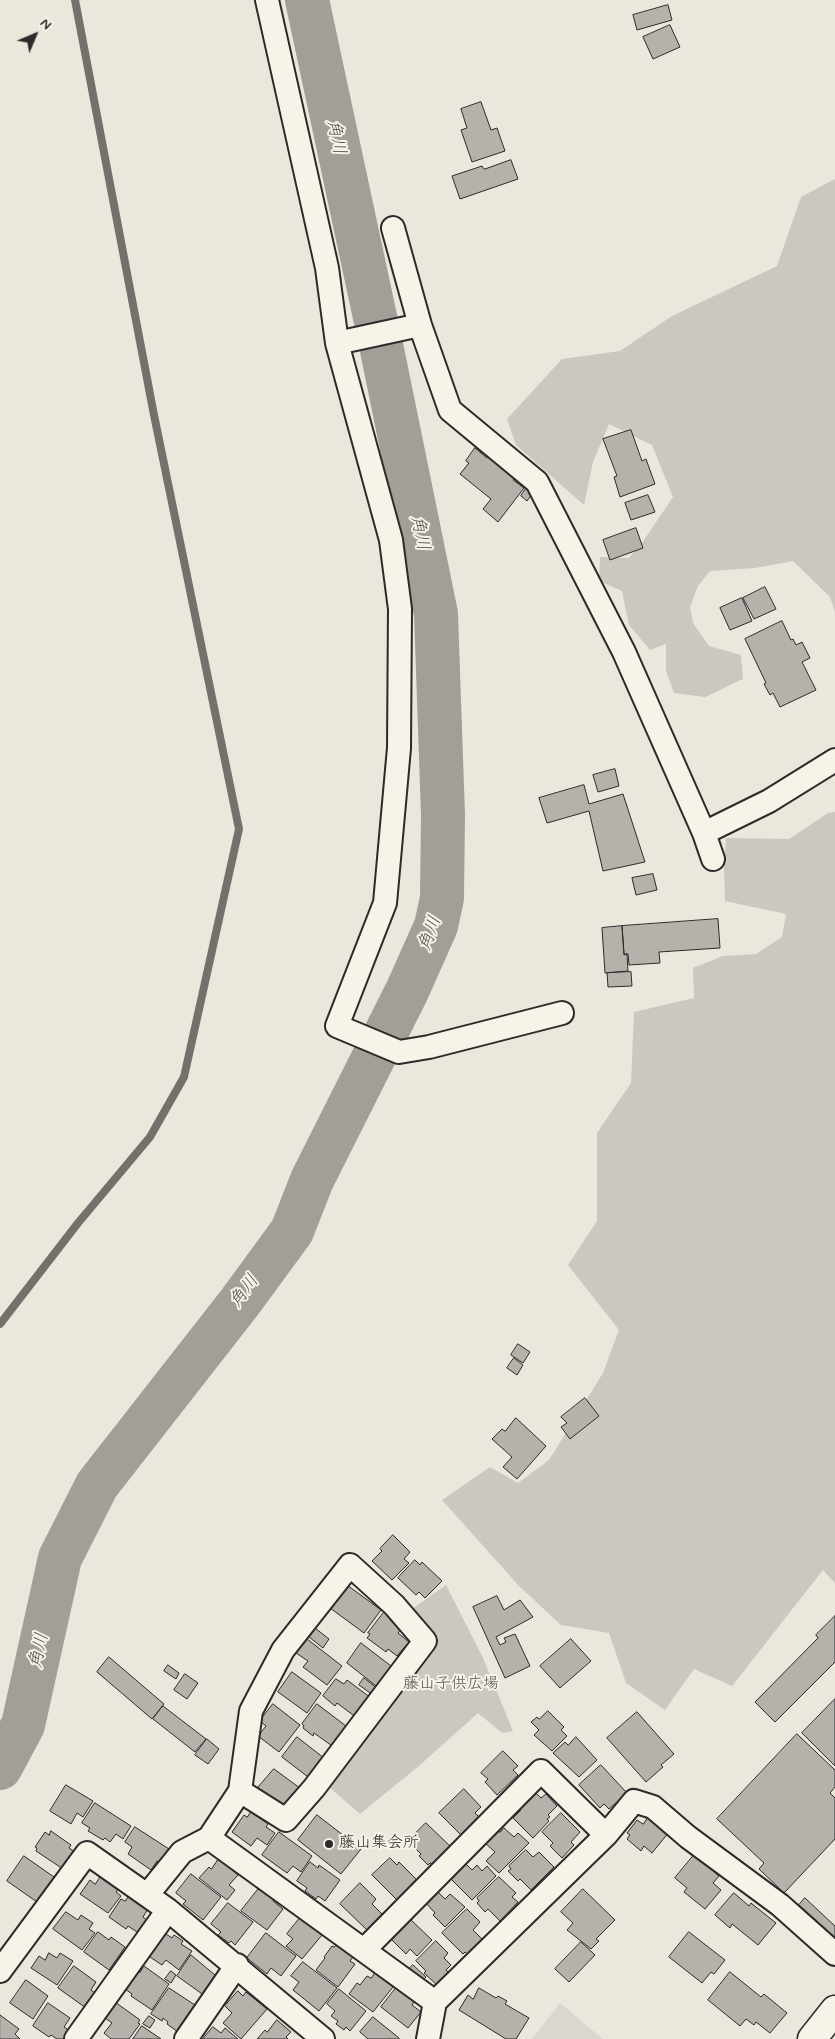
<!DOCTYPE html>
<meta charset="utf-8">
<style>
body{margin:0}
#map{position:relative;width:835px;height:2039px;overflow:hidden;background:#ebe7dd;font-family:Mynerve,sans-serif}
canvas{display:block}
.north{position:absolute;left:10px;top:10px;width:50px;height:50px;-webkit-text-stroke:4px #f7f3e8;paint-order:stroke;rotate:45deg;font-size:14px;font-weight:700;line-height:20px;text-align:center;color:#2b2b2b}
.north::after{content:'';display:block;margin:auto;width:18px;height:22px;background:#2b2b2b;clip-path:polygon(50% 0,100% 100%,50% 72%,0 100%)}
</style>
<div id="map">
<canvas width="835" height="2039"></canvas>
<div class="north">N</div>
</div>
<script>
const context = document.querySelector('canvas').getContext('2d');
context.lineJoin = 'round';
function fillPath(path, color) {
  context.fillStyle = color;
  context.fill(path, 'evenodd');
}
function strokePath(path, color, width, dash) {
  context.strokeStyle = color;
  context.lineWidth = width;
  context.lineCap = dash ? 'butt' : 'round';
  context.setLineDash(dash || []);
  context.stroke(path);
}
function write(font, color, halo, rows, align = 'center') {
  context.font = font + ' Mynerve,"Klee One",sans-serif';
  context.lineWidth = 4;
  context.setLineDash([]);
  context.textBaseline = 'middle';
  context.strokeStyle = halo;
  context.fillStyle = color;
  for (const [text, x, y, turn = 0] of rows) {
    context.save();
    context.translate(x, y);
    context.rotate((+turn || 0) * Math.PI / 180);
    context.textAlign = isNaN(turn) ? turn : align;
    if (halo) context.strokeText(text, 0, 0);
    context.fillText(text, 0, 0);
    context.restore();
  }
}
fillPath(new Path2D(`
 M560,2003l43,36h-71z`), '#dbd7ce');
fillPath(new Path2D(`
 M835,179v433l-5,-15 -37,-36 -38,7 -45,3 -12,15 -8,21 3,16 16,23 32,9 2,24 -38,18 -31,-4 -8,-22v-27l-16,6 -21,-25 -7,-34 -23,-10 1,-24 29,1 13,-15 31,-46 -21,-52 -43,-21 -16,38 -9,43 -68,-60 -9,-26 55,-60 58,-8 52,-35 105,-50 24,-69z
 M835,812v771l-12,-13 -91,116 -38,-17 -29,41 -39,-27 -17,-50 -48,-8 -41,-38 -78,-87 48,-33 28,16 31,-23 54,-87 16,-43 -51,-65 29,-44v-88l34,-50 3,-71 60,-14 -1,-30 30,-12 33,-2 26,-17 4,-23 -61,-13 -1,-34 2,-29 63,1 39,-26z
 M446,1585l37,73 30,73 -11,2 -24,-20 -58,52 -60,49 -30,-26 -3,-7 108,-138 -23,-34z`), '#cbc8bf');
strokePath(new Path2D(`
 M0,1324l78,-101 72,-86 34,-60 55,-248 -85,-414 -79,-415`), '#72716c', 8);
strokePath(new Path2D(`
 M0,1768l23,-43 37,-167 37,-73 143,-183 52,-71 20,-51 95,-189 29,-65 6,-28 1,-83 -7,-201 -55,-269 -74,-345`), '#a29f98', 44);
const building = new Path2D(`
 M668,5l4,15 -35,10 -4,-15z
 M670,25l10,22 -27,12 -10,-22z
 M481,102l10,28 6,-2 8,23 -33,11 -11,-32 6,-2 -6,-19z
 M511,160l7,19 -58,20 -8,-23 30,-10 2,3z
 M631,430l11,31 4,-2 9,25 -35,13 -6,-20 3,-1 -14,-37z
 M475,448l12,10 1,-2 27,22 -2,2 11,8 -26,34 -15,-13 8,-10 -31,-25 9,-11 -3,-2z
 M527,487l7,4 -7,10 -6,-5z
 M648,495l7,17 -24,8 -6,-17z
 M636,528l7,20 -33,12 -7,-20z
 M765,587l11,22 -22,10 -11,-21z
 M742,598l10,23 -22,9 -10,-22z
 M782,621l9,19 2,-1 3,6 6,-3 8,16 -8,4 14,28 -36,17 -7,-14 -3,2 -6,-11 2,-1 -21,-44z
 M615,769l4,17 -21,6 -5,-17z
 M584,785l5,19 34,-10 22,68 -42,9 -14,-60 -42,12 -8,-25z
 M653,874l4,16 -21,5 -4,-17z
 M718,919l2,29 -61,4 1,11 -31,2 -1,-11h-4l-2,-28z
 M622,926l2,29 3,-1 1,17 -23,2 -3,-45z
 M631,972l1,14 -24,1 -1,-14z
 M518,1344l12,8 -7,11 -12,-8z
 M514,1358l9,7 -6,10 -10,-7z
 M585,1398l14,18 -29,23 -9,-12 6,-4 -6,-6z
 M516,1418l30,28 -29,33 -14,-12 9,-10 -20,-18 10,-10 3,2z
 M393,1535l17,17 -6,7 5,4 -17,17 -20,-19 10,-10 -2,-2z
 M415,1560l5,5 2,-3 20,19 -17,17 -6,-6 -3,3 -18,-17z
 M347,1585l34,25 -17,23 -34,-25z
 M497,1596l7,14 16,-10 13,17 -37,20 4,8 6,-3 -2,-4 11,-4 15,32 -25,12 -32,-71z
 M385,1611l8,7 -3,2 11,9 -3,4 11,9 -12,14 -9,-7 -2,3 -19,-14 3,-4 -2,-1z
 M835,1616v46l-60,60 -20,-20 63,-64 -2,-3z
 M315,1628l14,11 -6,9 -14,-11z
 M307,1639l35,27 -15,19 -24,-18 5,-6 -12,-8z
 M571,1639l20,22 -31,27 -20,-22z
 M361,1643l34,26 -15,20 -33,-26z
 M109,1657l55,47 -12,15 -55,-47z
 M168,1665l11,8 -3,6 -12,-8z
 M292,1672l29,21 -14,20 -29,-21z
 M185,1674l13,9 -11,16 -13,-9z
 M364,1678l14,11 -5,6 -14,-10z
 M336,1679l8,5 3,-4 24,18 -14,20 -20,-15 -2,3 -12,-10z
 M835,1699v67l-33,-33z
 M273,1704l27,21 -21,27 -21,-16 8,-10 -6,-5z
 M317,1704l33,25 -15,19 -21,-15 -1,3 -10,-8 1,-2 -2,-2z
 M163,1706l43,33 -11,13 -42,-33z
 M548,1711l16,16 -3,3 6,6 -15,15 -18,-16 5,-5 -8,-8 6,-5 2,2z
 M637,1712l37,42 -13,11 2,2 -17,15 -39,-44z
 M797,1734l38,36v17l-5,6 5,5v41l-51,54 -25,-24 5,-6 -47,-44z
 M297,1737l27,21 -12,22 -30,-23z
 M576,1737l21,23 -18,17 -26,-24 12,-11 3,3z
 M207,1739l12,10 -11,15 -13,-9z
 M503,1751l15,15 -5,4 5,5 -21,20 -12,-13 3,-3 -7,-6z
 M601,1765l26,28 -18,16 -5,-5 -4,4 -21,-23z
 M274,1769l30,22 -23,18 -25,-19z
 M66,1785l27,16 -10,16 -6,-4 -6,11 -21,-13z
 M464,1789l17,18 -6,6 5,5 -18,18 -23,-23z
 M535,1792l6,6 5,-4 11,12 -9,9 2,2 -3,2 2,2 -16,17 -20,-20 8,-8 -2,-2z
 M95,1803l36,23 -8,13 -7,-5 -6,8 -5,-4 -2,2 -15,-9 2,-3 -8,-5z
 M251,1812l17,12 -2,3 9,6 -8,12 -10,-7 -6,8 -19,-14 12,-17 3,2z
 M561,1813l19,19 -9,10 3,3 -12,13 -12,-12 3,-3 -11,-11z
 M317,1815l44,34 -20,25 -43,-34z
 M649,1816l20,16 -17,21 -8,-7 -3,5 -14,-12 3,-4 -3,-2 10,-13 6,4z
 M426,1823l24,23 -18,18 -2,-1 -2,2 -9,-9 2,-2 -13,-13z
 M135,1827l34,22 -10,14 -2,-2 -6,9 -23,-16 4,-7 -7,-5z
 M504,1828l10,9 4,-4 11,10 -30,30 -13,-12 9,-9 -10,-9 12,-12 3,1z
 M51,1831l20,14 -2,3 6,4 -12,17 -27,-18 1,-3 -2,-1 10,-15 4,3z
 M279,1832l33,24 -11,16 -8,-6 -6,7 -25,-18z
 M526,1850l7,7 6,-5 15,15 -23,23 -11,-11 -2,2 -10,-10 3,-2 -2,-3z
 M694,1855l25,21 -6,7 8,7 -16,19 -21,-17 3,-4 -12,-10z
 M24,1856l30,21 -17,25 -30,-21z
 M220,1857l14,11 -2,2 6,5 -9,10 6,5 -8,10 -28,-22 10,-11 2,2z
 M390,1858l7,7 2,-3 18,18 -20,20 -25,-25z
 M310,1862l8,6 1,-3 21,15 -15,21 -7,-5 -2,3 -11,-8 2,-3 -10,-7z
 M465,1863l7,7 5,-5 5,6 5,-5 9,10 -24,24 -22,-22z
 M191,1874l30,23 -18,23 -20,-16 3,-3 -10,-8z
 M101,1876l18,12 -3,4 5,4 -13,17 -28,-19 10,-14 5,4z
 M499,1877l17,16 -4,4 6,5 -18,19 -12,-12 -3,3 -8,-9 2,-2 -2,-3z
 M360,1883l16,16 -4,5 10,10 -15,16 -27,-26z
 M260,1887l15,11 -2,3 10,8 -16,21 -26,-19z
 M583,1889l32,31 -19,19 3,2 -8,8 -24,-19 6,-7 -12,-11z
 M437,1891l8,8 5,-5 15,13 -20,20 -12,-12 2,-2 -9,-10z
 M734,1893l15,13 2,-3 25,20 -18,22 -26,-21 -2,4 -15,-13z
 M129,1896l19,13 -5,8 5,4 -8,13 -12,-8 -2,3 -17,-12 12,-18 4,2z
 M805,1898l30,28v12l-36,-33z
 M228,1903l25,19 -18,23 -4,-4 -2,2 -11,-8 3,-3 -10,-8z
 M467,1909l13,13 -7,8 9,9 -15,15 -2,-2 -2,2 -21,-21z
 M66,1912l12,8 3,-5 12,8 -4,6 6,4 -13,17 -29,-21z
 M300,1918l22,17 -20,24 -16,-13 7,-7 -6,-5z
 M410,1919l22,21 -15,16 -7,-7 -4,5 -16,-16z
 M98,1932l11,8 2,-3 14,10 -16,23 -25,-18z
 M163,1932l9,6 2,-3 9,6 -2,3 11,7 -13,19 -13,-10 -4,5 -15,-10z
 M689,1932l36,28 -11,14 -3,-2 -9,11 -33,-26z
 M266,1933l30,23 -15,20 -10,-8 -4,6 -20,-16z
 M436,1941l12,12 -4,5 7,7 -5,5 3,3 -12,12 -13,-12 2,-2 -10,-10z
 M581,1942l14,13 -26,27 -14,-13z
 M337,1944l16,13 -3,4 5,3 -17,23 -22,-17 9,-12 -1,-1 8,-11 2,1z
 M49,1953l8,5 3,-5 13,8 -16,24 -26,-17 8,-12 6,4z
 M191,1955l24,20 -4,6 3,2 -9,13 -28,-20z
 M303,1962l34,26 -18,23 -26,-21 6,-8 -8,-6z
 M413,1965l13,12 -6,5 -12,-12z
 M74,1966l22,16 -5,8 5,4 -10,14 -28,-20z
 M144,1966l25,18 -17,26 -21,-14 1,-2 -7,-5 12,-18 3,1z
 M171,1971l5,4 -5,8 -6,-4z
 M730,1972l31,25 3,-3 23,19 -17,20 -14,-11 -2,3 -8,-6 -6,7 -32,-26z
 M375,1973l18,14 -20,25 -24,-18 8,-11 3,2 7,-9 4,2z
 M26,1980l22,16 -15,23 -23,-16z
 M169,1988l29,19 -12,17 -3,-1 -5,9 -11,-8 1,-2 -5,-4 -1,3 -11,-7z
 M396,1988l18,14 -2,3 9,7 -13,16 -27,-21z
 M479,1988l17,10 2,-2 9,5 -2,3 24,14 -13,21h-10l-47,-29 9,-15 5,4z
 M339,1989l27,22 -16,20 -4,-4 -2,3 -8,-6 2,-3 -7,-5 4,-5 -8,-7z
 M238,1991l5,5 3,-4 21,17 -26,30 -18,-16 9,-10 -7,-7z
 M115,2002l25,18 -2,3 2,1 -11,15h-18l-7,-6 8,-10 -8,-6z
 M48,2003l22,15 -6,9 6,4 -6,8h-7l-6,-4 -2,2 -16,-11z
 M0,2015l19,14 -4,5 5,5h-20z
 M149,2016l6,4 -5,8 -7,-4z
 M373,2017l26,21v1h-31l-8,-7z
 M277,2020l14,12 -5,5 2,2h-31l8,-9 2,2z
 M142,2026l19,13h-28z
 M213,2027l8,6 4,-5 13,11h-35z`);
fillPath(building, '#b5b2ab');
strokePath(building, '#2b2b2b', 1);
const street = new Path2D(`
 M267,0l60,268 10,75 54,197 9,69 -1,139 -14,155 -48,123 62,26 30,-5 133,-34
 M393,228l27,97 30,85 87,72 87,170 80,181 9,26
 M337,343l83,-18
 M704,833l65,-32 66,-41
 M209,1838l226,164
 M148,1894l34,-42 27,-14 31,-47 11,-80 32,-61 67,-85 44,40 31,36 -111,147 -28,32 -46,-29
 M364,1950l177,-179 65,64
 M0,1971l87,-118 81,57 155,129
 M76,2039l92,-129
 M186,2039l51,-74
 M428,2039l7,-37 171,-167 28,-34 19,6 35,30 92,68 55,49`);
const highway = new Path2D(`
 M812,2039l23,-29`);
strokePath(street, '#2b2b2b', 26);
strokePath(highway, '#2b2b2b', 31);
strokePath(street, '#f7f3e8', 22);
strokePath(highway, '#f7f3e8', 28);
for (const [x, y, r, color] of [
 [329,1844,5,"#2b2b2b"]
]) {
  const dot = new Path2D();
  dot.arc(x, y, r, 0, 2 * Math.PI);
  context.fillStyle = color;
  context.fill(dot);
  strokePath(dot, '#f7f3e8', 2);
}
write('16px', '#535250', '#f7f3e8', [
 ["藤山子供広場",451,1685]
]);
write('16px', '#2b2b2b', '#f7f3e8', [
 ["藤山集会所",339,1844]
], 'left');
write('italic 18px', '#555451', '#f7f3e8', [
 ["角川",335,137,78],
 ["角川",419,533,78],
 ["角川",431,934,-70],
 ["角川",245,1292,-53],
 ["角川",40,1651,-78]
]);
</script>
